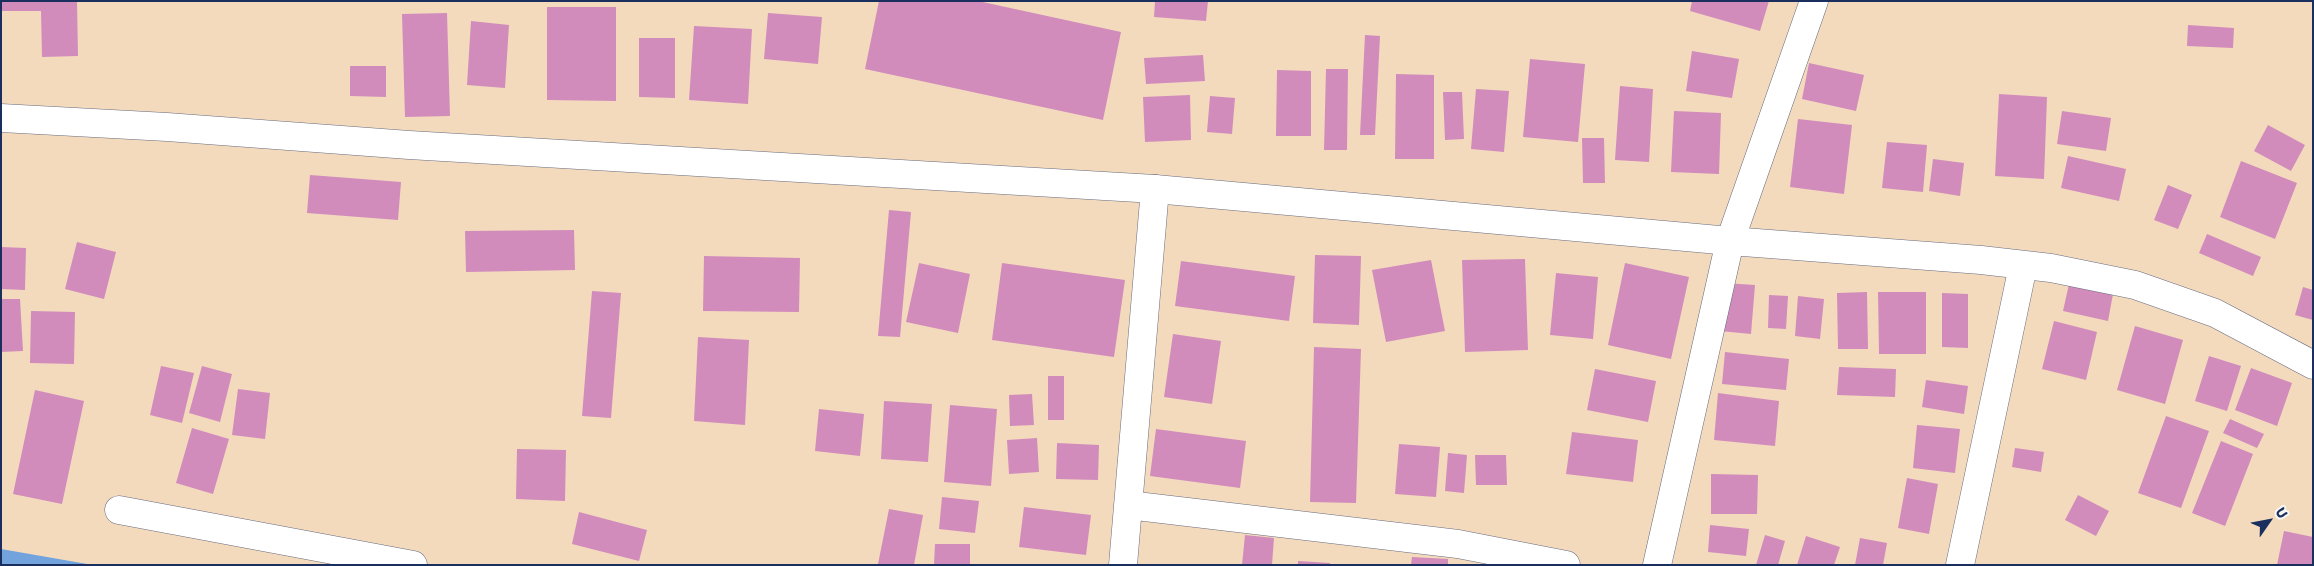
<!DOCTYPE html>
<style>
body{margin:0}
#map{position:relative;width:2314px;height:566px;overflow:hidden;background:#f3dabd;font-family:"Shantell Sans",sans-serif}
canvas{display:block}
.frame{position:absolute;inset:0;border:2px solid #1b2f5e;pointer-events:none}
.north{position:absolute;left:2244px;top:496px;width:50px;height:50px;-webkit-text-stroke:4px #f6f6f2;paint-order:stroke;rotate:57deg;font-size:14px;font-weight:700;line-height:20px;text-align:center;color:#1b2f5e}
.north::after{content:'';display:block;margin:auto;width:18px;height:22px;background:#1b2f5e;clip-path:polygon(50% 0,100% 100%,50% 72%,0 100%)}
</style>
<div id="map">
<canvas width="2314" height="566"></canvas>
<div class="frame"></div>
<div class="north">U</div>
</div>
<script>
const context = document.querySelector('canvas').getContext('2d');
context.lineJoin = 'round';
function fillPath(path, color) {
  context.fillStyle = color;
  context.fill(path, 'evenodd');
}
function strokePath(path, color, width, dash) {
  context.strokeStyle = color;
  context.lineWidth = width;
  context.lineCap = dash ? 'butt' : 'round';
  context.setLineDash(dash || []);
  context.stroke(path);
}
fillPath(new Path2D(`
 M1,549l92,16h-92z`), '#72a3dc');
fillPath(new Path2D(`
 M1,1h76l1,55 -36,1 -1,-46h-40z
 M879,1h99l143,31 -18,88 -238,-51z
 M1155,1h53l-2,20 -52,-4z
 M1692,1h77l-9,30 -70,-20z
 M547,7h69v94l-69,-1z
 M447,13l3,103 -45,1 -3,-103z
 M768,13l54,4 -4,47 -54,-5z
 M471,21l38,4 -4,63 -38,-3z
 M2188,25l46,3 -1,20 -46,-2z
 M694,26l58,3 -4,75 -59,-4z
 M1365,35l15,1 -5,99h-15z
 M639,38h36v60l-36,-1z
 M1692,51l47,8 -7,39 -46,-7z
 M1203,55l2,26 -59,3 -2,-26z
 M1530,59l55,5 -7,78 -55,-5z
 M1809,63l55,12 -8,36 -54,-12z
 M350,66h36v31l-36,-1z
 M1326,69h22l-1,81h-23z
 M1277,70l34,1v65h-35z
 M1396,74l38,1v84h-39z
 M1620,86l33,3 -4,73 -34,-2z
 M1476,89l33,2 -5,61 -33,-3z
 M1443,92h19l2,47 -19,1z
 M1999,94l48,3 -3,82 -49,-3z
 M1190,95l1,45 -46,2 -2,-45z
 M1210,96l25,2 -3,36 -25,-2z
 M1674,111l47,2 -2,61 -48,-2z
 M2062,111l49,7 -5,33 -49,-7z
 M1798,119l54,6 -8,69 -54,-7z
 M2268,125l37,20 -14,26 -37,-20z
 M1582,138h22l1,45h-22z
 M1887,142l40,3 -4,47 -41,-4z
 M2068,156l58,13 -7,32 -58,-13z
 M1933,159l31,4 -4,33 -31,-5z
 M2241,161l56,22 -22,56 -55,-22z
 M310,175l91,7 -3,38 -91,-7z
 M2168,185l24,10 -14,34 -24,-9z
 M889,210l22,2 -11,125 -22,-1z
 M574,230l1,40 -109,2 -1,-41z
 M2207,234l54,23 -8,19 -54,-23z
 M77,242l39,10 -12,47 -39,-10z
 M1,247l25,1 -1,42 -24,-1z
 M1315,255l46,1 -2,69 -46,-2z
 M704,256l96,2 -1,54 -96,-1z
 M1525,259l3,91 -63,2 -3,-92z
 M1431,260l14,71 -59,11 -14,-72z
 M1181,261l114,15 -6,45 -114,-15z
 M919,263l51,11 -12,59 -52,-11z
 M1002,263l123,17 -11,77 -122,-17z
 M1625,263l64,14 -18,82 -63,-14z
 M1556,273l42,4 -5,62 -43,-4z
 M1724,283l31,2 -4,49 -31,-3z
 M2069,284l44,10 -5,27 -45,-10z
 M2303,287l10,3v30l-18,-5z
 M592,291l29,2 -10,125 -29,-2z
 M1867,292l1,57h-30l-1,-56z
 M1878,292h48v62h-47z
 M1942,293l26,1v54l-26,-1z
 M1769,295l19,1 -2,33 -18,-1z
 M1798,296l26,3 -4,40 -25,-3z
 M1,299h19l3,52 -22,1z
 M31,311l44,1 -1,52 -44,-1z
 M2054,321l43,11 -11,48 -44,-11z
 M2135,326l48,14 -18,64 -48,-14z
 M1173,334l48,7 -9,63 -48,-7z
 M698,337l51,3 -4,85 -51,-4z
 M1314,347l47,2 -5,154 -46,-1z
 M1725,352l64,7 -3,31 -64,-6z
 M2209,356l32,10 -14,45 -32,-10z
 M161,366l33,7 -12,50 -32,-8z
 M202,366l30,8 -12,48 -31,-9z
 M1839,367l57,2 -1,28 -58,-2z
 M2251,368l41,15 -15,43 -42,-16z
 M1595,369l61,12 -8,41 -61,-12z
 M1048,376h16v44h-16z
 M1926,380l42,6 -4,28 -42,-7z
 M238,389l32,4 -5,46 -33,-4z
 M35,390l49,11 -22,103 -49,-10z
 M1718,393l61,8 -4,45 -61,-6z
 M1032,394l2,31 -24,1 -1,-31z
 M884,401l48,3 -4,58 -47,-3z
 M950,405l47,4 -6,77 -47,-4z
 M819,409l45,5 -4,42 -45,-5z
 M2166,416l43,15 -28,77 -43,-15z
 M2230,419l34,15 -7,14 -34,-15z
 M1917,425l43,4 -5,44 -42,-5z
 M192,428l37,11 -16,55 -37,-11z
 M1156,429l90,12 -6,47 -90,-12z
 M1572,432l66,8 -5,42 -67,-8z
 M1037,438l2,34 -30,2 -2,-34z
 M2221,441l32,13 -28,72 -33,-13z
 M1057,443l42,2 -1,35 -42,-1z
 M1399,444l41,3 -4,50 -41,-3z
 M2015,448l29,4 -3,20 -29,-5z
 M517,449l49,1 -1,51 -49,-2z
 M1448,453l19,2 -3,38 -19,-2z
 M1475,455h31l1,30h-31z
 M1711,474l47,1 -1,39h-46z
 M1907,478l31,6 -9,50 -31,-6z
 M2078,495l31,16 -13,25 -31,-16z
 M942,497l37,4 -4,32 -36,-4z
 M1024,507l67,8 -5,40 -67,-8z
 M889,509l34,6 -9,50 -36,-1z
 M579,512l68,18 -8,31 -67,-17z
 M1710,525l39,4 -3,27 -38,-4z
 M2284,531l29,6v28h-36z
 M1245,535l29,3 -2,27h-30z
 M1765,535l20,6 -7,24h-22z
 M1806,536l34,11 -6,18h-37z
 M1860,538l27,5 -4,22h-28z
 M935,544h35v21h-36z
 M1412,557l36,2v6h-37z
 M1298,561l32,2v2h-32z`), '#d18cbc');
const minor = new Path2D(`
 M1128,505l330,39 108,21
 M119,510l294,55
 M1123,565l32,-376
 M1657,565l73,-324 84,-240
 M1960,565l63,-299`);
const highway = new Path2D(`
 M1,118l166,9 242,18 746,44 575,52 251,19 70,8 84,17 80,28 98,52`);
strokePath(minor, '#676b7f', 29);
strokePath(highway, '#676b7f', 29);
strokePath(minor, '#fff', 28);
strokePath(highway, '#fff', 28);
</script>
